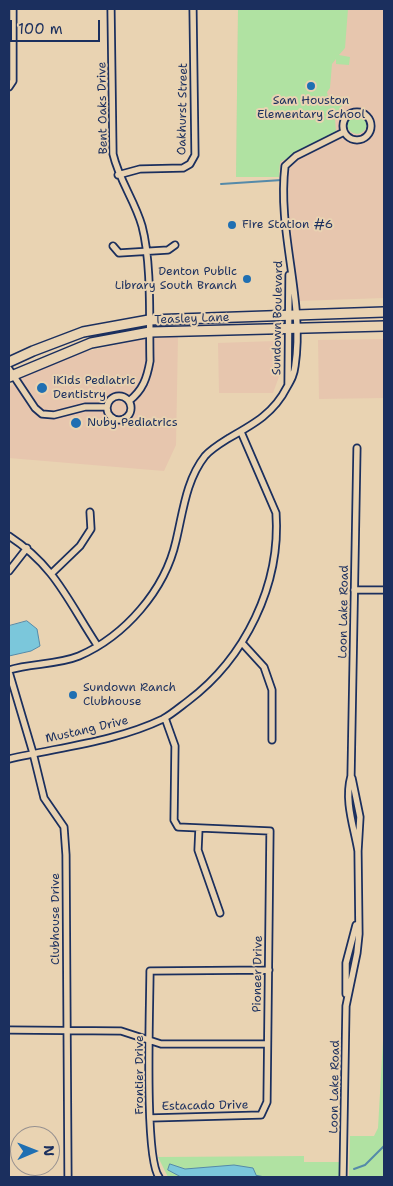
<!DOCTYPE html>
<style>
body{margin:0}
#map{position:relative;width:393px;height:1186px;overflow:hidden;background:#e9d3b2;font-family:"Shantell Sans",sans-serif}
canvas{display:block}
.frame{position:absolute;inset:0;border:10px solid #1b2f5e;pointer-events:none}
.north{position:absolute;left:10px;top:1126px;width:50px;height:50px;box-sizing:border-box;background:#e9d3b2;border:1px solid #979190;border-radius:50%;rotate:89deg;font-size:14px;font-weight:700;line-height:20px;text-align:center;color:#1b2f5e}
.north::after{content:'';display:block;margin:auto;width:18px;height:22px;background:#1f6fb2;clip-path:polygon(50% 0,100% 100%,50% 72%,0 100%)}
.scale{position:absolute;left:10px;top:20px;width:90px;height:22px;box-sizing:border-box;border:2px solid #1b2f5e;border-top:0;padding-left:6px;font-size:15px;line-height:18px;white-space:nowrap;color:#1b2f5e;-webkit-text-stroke:4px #e9d3b2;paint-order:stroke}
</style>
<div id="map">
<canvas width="393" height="1186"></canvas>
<div class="frame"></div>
<div class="north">N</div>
<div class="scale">100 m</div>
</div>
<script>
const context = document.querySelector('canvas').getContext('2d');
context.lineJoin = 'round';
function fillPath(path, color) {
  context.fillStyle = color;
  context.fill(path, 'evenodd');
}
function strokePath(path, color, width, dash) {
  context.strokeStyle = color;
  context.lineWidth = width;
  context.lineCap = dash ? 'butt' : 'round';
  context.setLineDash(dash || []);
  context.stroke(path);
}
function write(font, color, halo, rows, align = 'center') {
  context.font = font + ' "Shantell Sans",sans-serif';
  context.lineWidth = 4;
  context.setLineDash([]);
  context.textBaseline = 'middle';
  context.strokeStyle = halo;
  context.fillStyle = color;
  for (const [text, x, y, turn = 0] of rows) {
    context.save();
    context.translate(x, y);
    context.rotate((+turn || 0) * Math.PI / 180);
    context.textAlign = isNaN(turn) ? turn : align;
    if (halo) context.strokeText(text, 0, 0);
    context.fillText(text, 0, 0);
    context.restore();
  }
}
fillPath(new Path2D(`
 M238,9h146v289l-85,3 -9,-75 -2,-52 -52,3z
 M178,336l-2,109 -12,26 -155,-13v-71l24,-16 45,-18 65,-14z
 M384,339v59l-65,1 -1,-59z
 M276,341l3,3 1,30 -7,19h-54l-1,-50z`), '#e7c6ae');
fillPath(new Path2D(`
 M238,9h110l-3,39 -6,7 11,2 -1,8 -13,-1v-5l-4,5 -2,24 -3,4 2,10 14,1 -8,16 1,13 -56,30 -1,15h-43z
 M347 124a10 10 0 1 1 20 0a10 10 0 1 1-20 0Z
 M384,1023v154h-35l1,-41h24l4,-8z
 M304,1156v6h36l-1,15h-171l-10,-20z`), '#b0e2a2');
const water = new Path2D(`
 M27,621l10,8 3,17 -9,5 -22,5v-30z
 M170,1164l15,5 49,-4 19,3 4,9h-76l-13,-7z`);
fillPath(water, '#7bc7db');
strokePath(water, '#558aa9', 1);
strokePath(new Path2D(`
 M221,184l61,-4
 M354,1169l11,-4 19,-19
 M257,1176l5,1`), '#558aa9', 2);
const street = new Path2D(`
 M111,9l2,145c6,26 22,47 29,72 10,38 7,95 8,135 -3,17 -7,29 -21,40
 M9,87l4,-6v-72
 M343 126a14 14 0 1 1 28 0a14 14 0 1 1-28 0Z
 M118,175l22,-6 43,-1 7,-4 5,-9 -2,-146
 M113,246l6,7 49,-3 7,-5
 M9,369l26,39 7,6 12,1 31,-8h22
 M288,385l1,-110
 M107 408a12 12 0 1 1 24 0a12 12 0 1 1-24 0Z
 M357,448l-6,328c-7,25 3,51 7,75
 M9,536c46,30 59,65 88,109
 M9,571l18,-23
 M52,573l28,-27 11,-17 -1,-17
 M354,590h30
 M243,644l21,23 8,23v50
 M9,670c22,-7 48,-5 70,-14 46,-20 86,-66 97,-115 7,-29 10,-61 29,-85 6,-7 16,-13 24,-18 25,-14 45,-25 58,-51 4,-7 7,-12 8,-21 10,-67 -18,-133 -10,-200l11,-10 48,-24
 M9,672l24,81 11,45 20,29 2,28 2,322
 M9,759c51,-12 106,-17 154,-40 9,-5 17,-12 25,-18 57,-43 93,-116 88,-188l-35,-81
 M199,828l-1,22 22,63
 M346,994v-31l10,-38
 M9,1030l112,1 40,13h106
 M150,1118l111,-3 6,-13 3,-271 -92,-4 -4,-7 1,-74 -10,-28
 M159,1177c-15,-19 -9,-172 -9,-206l119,-1
 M343,1177l3,-171 11,-53 2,-19 -1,-83 2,-34 -8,-39`);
const secondary = new Path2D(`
 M9,362l24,-11 50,-19 66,-12 235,-8
 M9,377l82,-34 59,-11 234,-6`);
strokePath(street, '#1b2f5e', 9);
strokePath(secondary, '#1b2f5e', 12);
strokePath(street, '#e9d3b2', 5.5);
strokePath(secondary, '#e9d3b2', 9);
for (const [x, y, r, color] of [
 [311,86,5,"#1f6fb2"],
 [232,225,5,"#1f6fb2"],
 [247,279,5,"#1f6fb2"],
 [42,388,6,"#1f6fb2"],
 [76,423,6,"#1f6fb2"],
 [73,695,5,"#1f6fb2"]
]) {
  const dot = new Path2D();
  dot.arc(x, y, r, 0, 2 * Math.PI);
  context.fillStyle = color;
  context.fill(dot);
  strokePath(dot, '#e9d3b2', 2);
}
write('12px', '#1b2f5e', '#e9d3b2', [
 ["Sam Houston",311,101,"center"],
 ["Elementary School",311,115,"center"],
 ["Fire Station #6",242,225],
 ["Denton Public",237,272,"right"],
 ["Library South Branch",237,286,"right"],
 ["iKids Pediatric",53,381],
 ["Dentistry",53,395],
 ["Nuby Pediatrics",87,423],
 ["Sundown Ranch",83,688],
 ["Clubhouse",83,702]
], 'left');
write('12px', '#1b2f5e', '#e9d3b2', [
 ["Bent Oaks Drive",103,108,-91],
 ["Oakhurst Street",183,109,-89],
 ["Sundown Boulevard",278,318,-89],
 ["Teasley Lane",192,319,-2],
 ["Loon Lake Road",344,612,-89],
 ["Mustang Drive",87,730,-13],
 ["Clubhouse Drive",56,919,-90],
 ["Pioneer Drive",258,974,-89],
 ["Frontier Drive",140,1075,-90],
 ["Loon Lake Road",335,1087,-89],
 ["Estacado Drive",205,1106,-1]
]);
</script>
